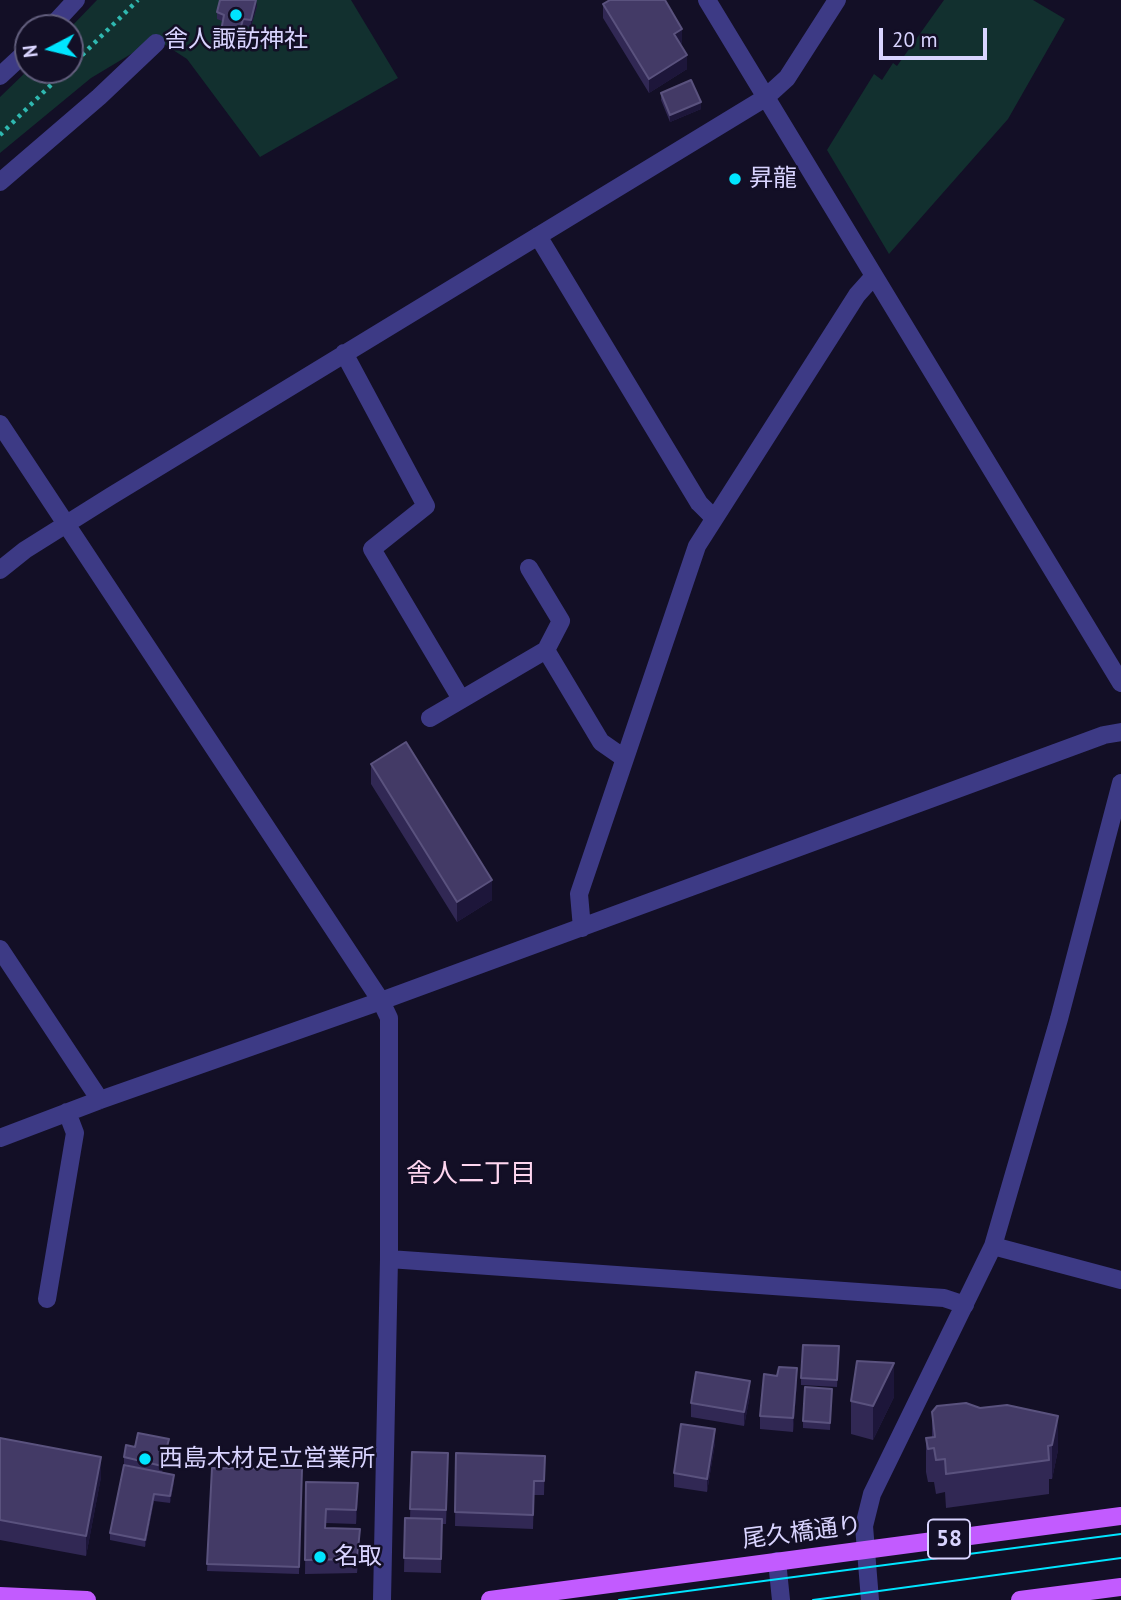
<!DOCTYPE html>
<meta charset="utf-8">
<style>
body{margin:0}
#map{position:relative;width:1121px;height:1600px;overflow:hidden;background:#130f26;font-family:"PT Sans",sans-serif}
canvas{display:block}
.north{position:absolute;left:14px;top:14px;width:70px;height:70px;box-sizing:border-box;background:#130f26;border:2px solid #625e7d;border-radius:50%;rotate:263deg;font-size:19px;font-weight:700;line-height:28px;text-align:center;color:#d9d4ff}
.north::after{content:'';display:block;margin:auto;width:24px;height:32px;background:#00e5ff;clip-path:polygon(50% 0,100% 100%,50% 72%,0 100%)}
.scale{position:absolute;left:879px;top:28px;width:108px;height:32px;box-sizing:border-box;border:4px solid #d9d4ff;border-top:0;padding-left:9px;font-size:21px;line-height:24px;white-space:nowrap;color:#d9d4ff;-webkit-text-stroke:5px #130f26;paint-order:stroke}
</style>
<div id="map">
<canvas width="1121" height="1600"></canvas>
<div class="north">N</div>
<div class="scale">20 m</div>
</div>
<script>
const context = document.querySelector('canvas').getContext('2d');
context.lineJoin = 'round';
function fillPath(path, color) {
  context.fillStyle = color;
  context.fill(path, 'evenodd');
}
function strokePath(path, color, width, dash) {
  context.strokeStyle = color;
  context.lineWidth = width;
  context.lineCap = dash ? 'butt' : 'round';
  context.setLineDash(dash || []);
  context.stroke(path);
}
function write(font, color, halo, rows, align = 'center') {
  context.font = font + ' "PT Sans","Noto Sans JP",sans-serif';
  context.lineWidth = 5;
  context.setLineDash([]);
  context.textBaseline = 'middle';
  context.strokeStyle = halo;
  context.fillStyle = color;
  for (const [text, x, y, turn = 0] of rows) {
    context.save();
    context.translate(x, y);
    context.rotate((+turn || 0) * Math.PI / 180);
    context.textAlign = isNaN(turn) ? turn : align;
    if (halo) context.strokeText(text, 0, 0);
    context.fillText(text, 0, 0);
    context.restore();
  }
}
fillPath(new Path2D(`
 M97,0h254l47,78 -138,79 -73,-98 -31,-20 -65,39 -91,75v-56l28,-27h42v-42z
 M944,0h89l32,19 -57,100 -119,135 -62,-104 47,-76 8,6 11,-17 4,3z`), '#12302f');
strokePath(new Path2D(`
 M70,67l68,-67
 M0,135l66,-65`), '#2fb8b0', 4.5, [3.5, 5]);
strokePath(new Path2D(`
 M707,0l414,683
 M50,28l26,-28
 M0,76l28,-26
 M0,182l99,-85 57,-54
 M538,236l161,267 15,15
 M344,353l82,153 -54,43 89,150
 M0,424l381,577 8,17v241l-7,341
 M529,568l32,53 -15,29
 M0,570l25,-20 86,-54 654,-398 22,-20 50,-78
 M430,718l116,-68 55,92 23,16
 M582,928l-3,-34 118,-348 160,-251 17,-19
 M0,949l100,151
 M0,1138l100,-38 281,-99 723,-266 17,-3
 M993,1246l128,34
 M389,1259l555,39 21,7
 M47,1299l28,-166 -8,-21
 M777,1561l4,39
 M870,1600l-6,-74 8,-32 121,-248 66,-227 62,-236`), '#3d3a85', 18);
strokePath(new Path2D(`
 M0,1596l87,4
 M490,1600l631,-84
 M1020,1600l101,-13`), '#c25bff', 18);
strokePath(new Path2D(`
 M619,1600l502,-66
 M813,1600l308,-42`), '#00e5ff', 2);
fillPath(new Path2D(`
 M603,4l79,39 -2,1 7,25 -38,24 -46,-75z
 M257,6l-6,21 -8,-1 -4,16 -18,-4 1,-17 -5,-2v-7z
 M661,93l40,16 -31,13 -9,-22z
 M371,764l121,136 -35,22 -86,-138z
 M839,1346l-2,41 -36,-2v-7z
 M797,1382l-4,50 -33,-3v-13z
 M832,1389l-2,41 -27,-2v-7z
 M750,1395l-6,31 -53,-9v-14z
 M894,1397l-21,43 -22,-6v-33z
 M1007,1405l51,45 -6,29h-3v15l-103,14 -1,-16 -9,2 -2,-12h-6l-2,-10v-34l6,-1v-25z
 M0,1438l101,39 -15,79 -86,-16z
 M715,1443l-8,49 -33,-5v-14z
 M169,1446l-7,27 -38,-9v-7l11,-10z
 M412,1452l36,15 -2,57h-4l-1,49 -37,-1 1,-54 5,1z
 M456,1453l89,3 -1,39h-10l-1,34 -78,-3z
 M124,1465l50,17 -4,21 -16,-2 -9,46 -35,-7v-7z
 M212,1468l90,1 -3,105 -92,-3z
 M306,1482l52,14 -2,28 -30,-1v5l34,15 -3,30 -52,1z`), '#312854');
fillPath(new Path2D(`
 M256,0l1,6 -6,21v-7z
 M243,19v7l-4,16v-7z
 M682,29v14l-8,5v-14z
 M687,55v14l-38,24v-14z
 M701,102v7l-31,13v-7z
 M492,880v20l-35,22v-20z
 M894,1363v34l-21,43v-34z
 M797,1368v14l-4,50v-14z
 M750,1381v14l-6,31v-14z
 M1058,1416v34l-6,29v-34z
 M715,1429v14l-8,49v-13z
 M169,1439v7l-7,27v-7z
 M101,1457v20l-15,79v-20z
 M174,1475v7l-4,21v-7z
 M358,1483v13l-2,28v-14z
 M154,1494v7l-9,46v-7z
 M360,1529v14l-3,30v-14z`), '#1d163a');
const building = new Path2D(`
 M220,0h36l-5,20 -8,-1 -4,16 -18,-4 3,-16 -7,-3z
 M610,0h55l17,29 -8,5 13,21 -38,24 -46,-75z
 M691,80l10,22 -31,13 -9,-22z
 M406,742l86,138 -35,22 -86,-138z
 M803,1345l36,1 -2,34 -36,-2z
 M857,1361l37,2 -21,43 -22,-5z
 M779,1367l18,1 -4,50 -33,-2 4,-42 13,2z
 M696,1372l54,9 -6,31 -53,-9z
 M805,1387l27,2 -2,34 -27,-2z
 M966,1403l14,5 27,-3 51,11 -6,29 -4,1 1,14 -103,14 -1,-15 -9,1 -2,-12 -6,1 -2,-11 9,-1 -3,-25 5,-6z
 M681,1424l34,5 -8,50 -33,-6z
 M138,1433l31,6 -7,27 -38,-9 2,-12 9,2z
 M0,1438l101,19 -15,79 -86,-16z
 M412,1452l36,1 -2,57 -36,-1z
 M456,1453l89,3 -1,25h-10l-1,34 -78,-3z
 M124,1465l50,10 -4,21 -16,-2 -9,46 -35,-7z
 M212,1468l90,1 -3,98 -92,-3z
 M306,1482l52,1 -2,27 -30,-1 -1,19 35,1 -3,30 -52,1z
 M405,1518l37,1 -1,40 -37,-1z`);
fillPath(building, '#433a66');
strokePath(building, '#5a527e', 2);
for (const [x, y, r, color] of [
 [236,15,7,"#00e5ff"],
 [735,179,7,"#00e5ff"],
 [145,1459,7,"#00e5ff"],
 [320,1557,7,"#00e5ff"]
]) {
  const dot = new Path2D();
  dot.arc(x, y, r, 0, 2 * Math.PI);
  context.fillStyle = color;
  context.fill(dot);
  strokePath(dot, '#130f26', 2.5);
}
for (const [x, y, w] of [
 [949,1539,42]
]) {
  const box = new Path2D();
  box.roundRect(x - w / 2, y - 19.5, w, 39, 5);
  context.fillStyle = '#130f26';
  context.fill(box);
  strokePath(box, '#d9d4ff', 2);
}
write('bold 23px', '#d9d4ff', null, [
 ["58",949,1539]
]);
write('24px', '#d9d4ff', '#130f26', [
 ["舎人諏訪神社",236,40,"center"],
 ["昇龍",749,179],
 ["西島木材足立営業所",159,1459],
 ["名取",334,1557]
], 'left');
write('24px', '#d9d4ff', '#130f26', [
 ["尾久橋通り",802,1533,-7]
]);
write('26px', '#ffd6f0', '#130f26', [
 ["舎人二丁目",471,1175]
]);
</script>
